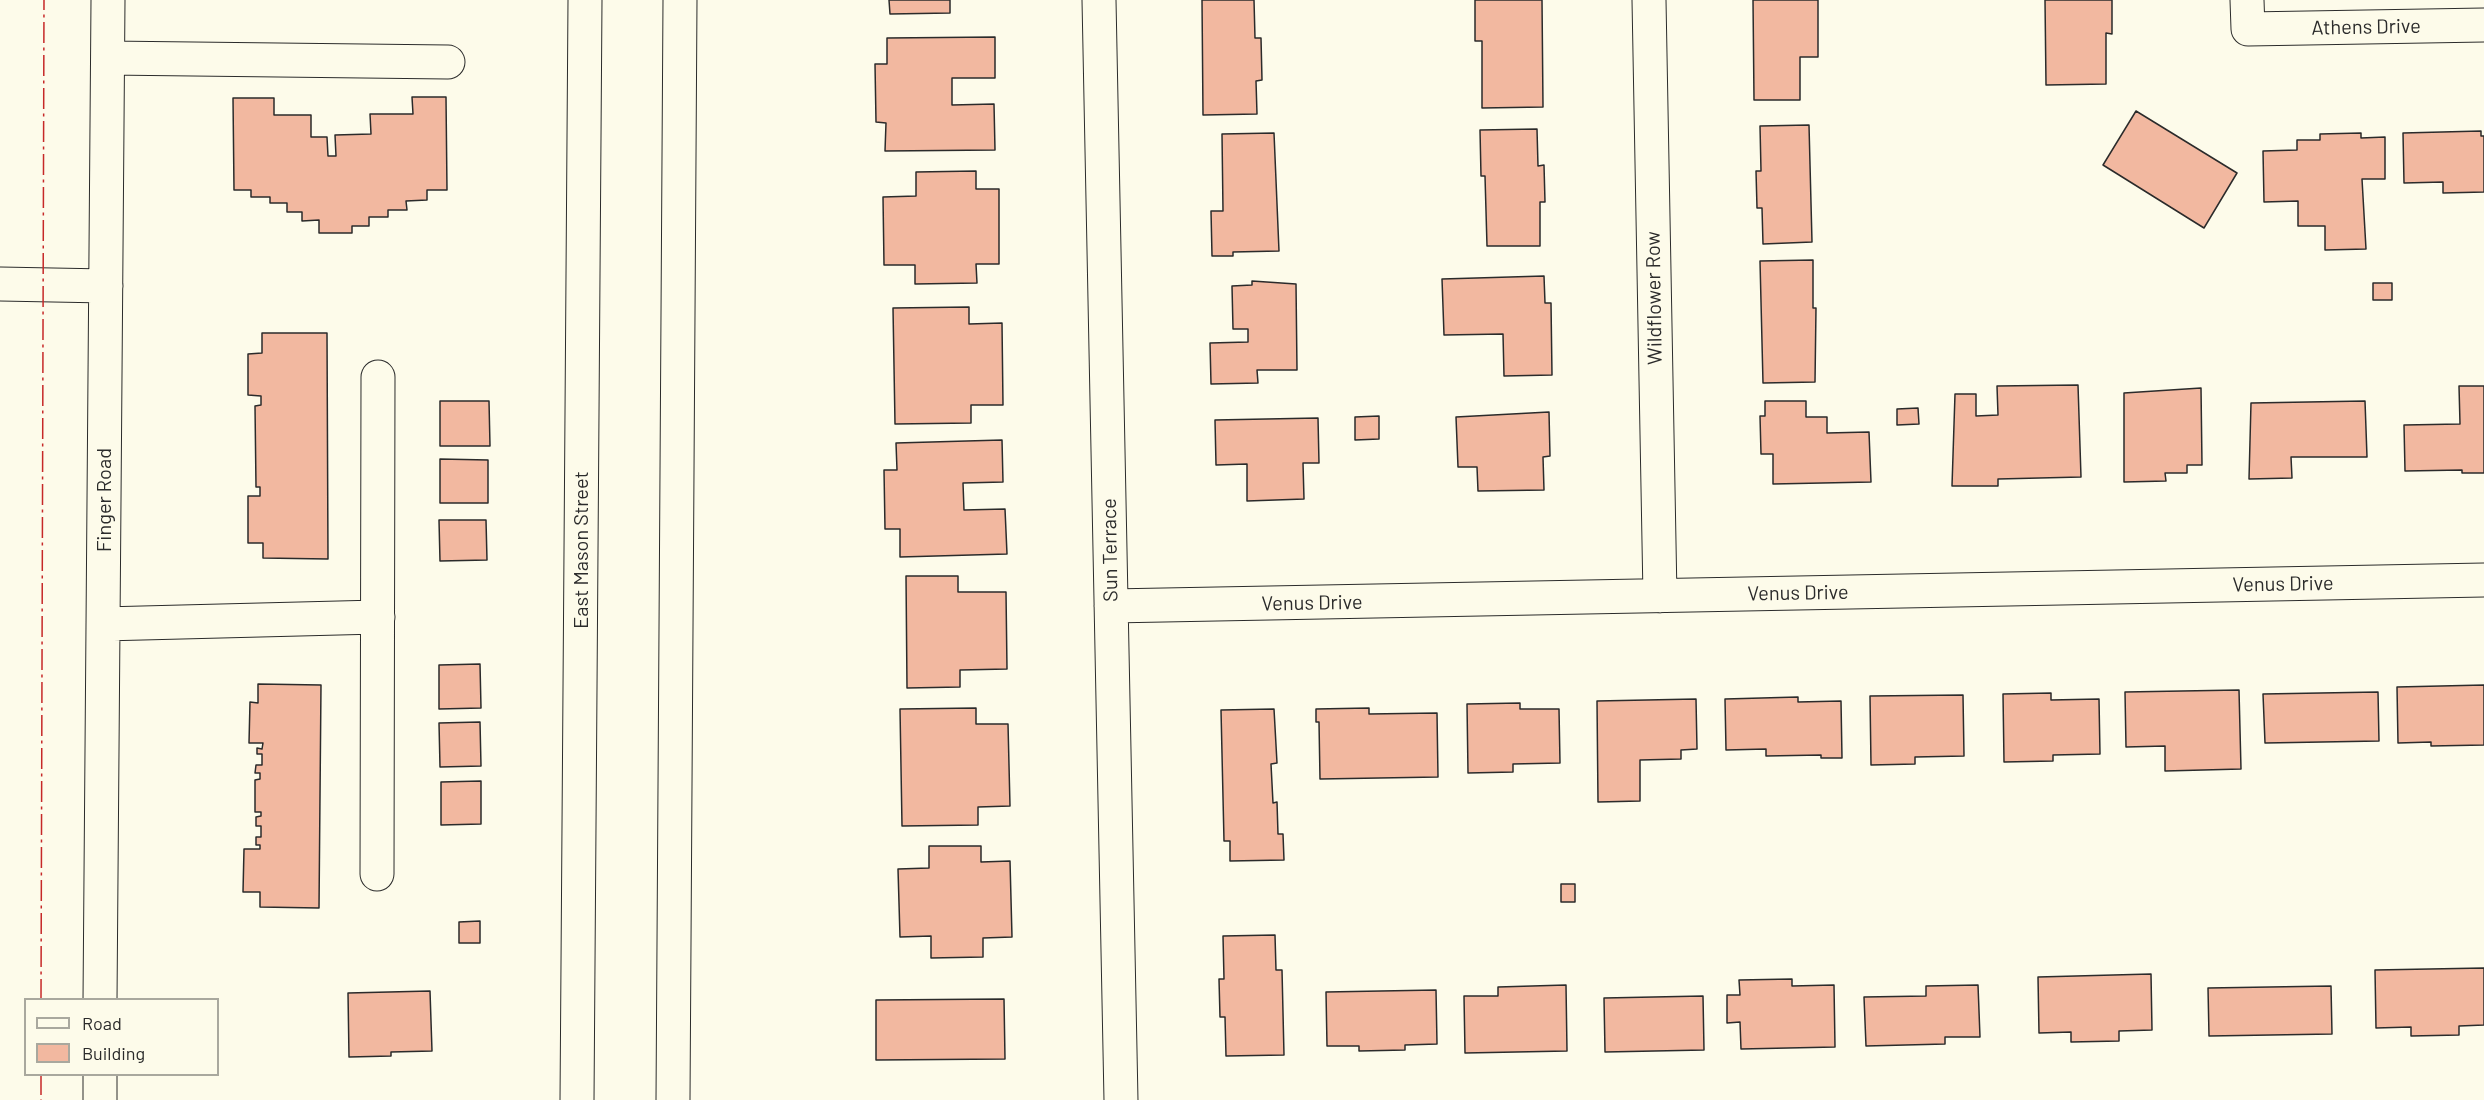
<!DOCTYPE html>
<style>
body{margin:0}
#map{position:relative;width:2484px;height:1100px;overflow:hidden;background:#fdfbea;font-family:Barlow,sans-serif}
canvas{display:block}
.legend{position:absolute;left:24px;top:998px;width:195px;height:78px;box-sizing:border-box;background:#fdfbea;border:2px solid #a9a89e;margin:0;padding:8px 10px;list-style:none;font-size:18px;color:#2b2b2b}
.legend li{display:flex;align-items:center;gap:12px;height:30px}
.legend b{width:30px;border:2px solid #a9a89e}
</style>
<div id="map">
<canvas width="2484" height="1100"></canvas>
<ul class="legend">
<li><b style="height:8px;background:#fdfbea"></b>Road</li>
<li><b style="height:16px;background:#f2b8a0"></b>Building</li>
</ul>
</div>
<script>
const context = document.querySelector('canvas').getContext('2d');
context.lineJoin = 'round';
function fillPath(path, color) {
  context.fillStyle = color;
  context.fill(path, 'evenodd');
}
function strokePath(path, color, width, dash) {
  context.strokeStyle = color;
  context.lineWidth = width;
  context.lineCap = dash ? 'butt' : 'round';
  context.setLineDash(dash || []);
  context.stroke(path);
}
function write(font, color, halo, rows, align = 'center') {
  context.font = font + ' Barlow,sans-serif';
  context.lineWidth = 4.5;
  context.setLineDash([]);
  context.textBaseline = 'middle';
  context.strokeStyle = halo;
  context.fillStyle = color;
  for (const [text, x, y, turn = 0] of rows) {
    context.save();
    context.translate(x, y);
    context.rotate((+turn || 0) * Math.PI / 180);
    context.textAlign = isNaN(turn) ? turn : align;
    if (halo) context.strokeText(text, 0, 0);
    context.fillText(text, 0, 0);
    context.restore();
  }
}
const building = new Path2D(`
 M889,0h61v13l-60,1z
 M1202,0h52l1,38h6l1,42 -6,1 1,33 -54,1z
 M1475,0h67l1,107 -61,1v-67h-7z
 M1753,0h65v57h-18v43h-46z
 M2045,0h67v34l-6,-1v51l-60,1z
 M995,37v41h-43v27l42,-1 1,46 -110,1 1,-28 -10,-1 -1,-58h12v-26z
 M412,97h34l1,93h-20v10l-21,1 1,9h-19v7h-19v9h-17v7h-33v-13l-17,1v-9h-15v-9h-17v-6h-19v-7h-17l-1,-92h41v17h37v22h16l1,19h8l-1,-21 36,-1 -1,-20h43z
 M2136,111l101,62 -33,55 -101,-63z
 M1809,125l3,117 -49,2 -1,-36h-5l-1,-37h5l-1,-45z
 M1537,129l1,37 6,-1 1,37h-5v44h-53l-2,-70h-4l-1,-46z
 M2481,131v5h3v56l-41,1v-11l-39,1 -1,-50z
 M1274,133l5,118 -46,1v4h-21l-1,-45h12l-1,-77z
 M2361,133v5l24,-1v42h-23l4,70 -41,1v-24h-27v-25l-34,1 -1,-51 34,-1v-10h23v-6z
 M976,171v18h23v75h-23l1,19 -62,1v-19h-31l-1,-68 33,-1v-24z
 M1813,260v48h3l-1,74 -52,1 -3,-122z
 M1544,276l1,27h6l1,72 -48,1 -1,-42 -59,1 -2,-56z
 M1252,281l44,3 1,86h-40l1,13 -47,1 -1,-41 38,-1v-13h-15l-1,-43 20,-1z
 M2373,283h19v17h-19z
 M969,307v17l33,-1 1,82h-32v18l-76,1 -2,-116z
 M262,333h65l1,226 -65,-1v-15h-15v-47h12v-9h-4l-1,-81 6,-1v-9l-13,-1v-41l14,-1z
 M2078,385l3,92 -83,2v7h-46l3,-92h21v22l22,-1 -1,-29z
 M2459,386h25v87h-22v-3l-57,1 -1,-46 56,-1z
 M2201,388l1,77h-15v8h-22l1,8 -42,1v-89z
 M440,401h49l1,45h-50z
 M1765,401h41v16h21v16l42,-1 2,50 -98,2v-30h-12l-1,-38h5z
 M2365,401l2,56h-76l1,21 -43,1 2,-76z
 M1918,408l1,16 -22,1v-16z
 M1549,412l1,44 -7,1 1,33 -66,1 -1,-24h-19l-2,-50z
 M1379,416v23l-24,1v-23z
 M1318,418l1,45h-16l1,36 -57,2v-37l-31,1 -1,-45z
 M1002,440l1,42 -40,1 1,27 41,-1 2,45 -107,3v-28h-15l-1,-59h13l-1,-27z
 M440,459l48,1v43h-48z
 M439,520h47l1,40 -47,1z
 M906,576h52v16h48l1,77 -47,1v17l-53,1z
 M480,664l1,44 -42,1v-44z
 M258,684l63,1 -2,223 -59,-1v-15h-17l1,-43h16v-4h-4v-8h5v-11h-5v-9l5,-1v-4h-6v-32l5,-1v-6h-5l1,-8h6v-11h-5v-6l5,1 1,-6h-14l1,-41 8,1z
 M2484,685v60l-53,1v-4l-33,1 -1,-56z
 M2239,690l2,79 -76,2v-25l-39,1 -1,-55z
 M2378,692l1,49 -114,2 -2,-49z
 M2051,693v7l48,-1 1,55 -47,1v6l-49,1 -1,-68z
 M1963,695l1,61 -49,1v7l-44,1 -1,-69z
 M1798,697v5l43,-1 1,57h-21v-3l-55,1v-7l-40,1 -1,-51z
 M1696,699l1,50 -16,1v9l-41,1v41l-42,1 -1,-101z
 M1520,703v6h39l1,54 -47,1v8l-45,1 -1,-69z
 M976,708v16h32l2,82 -32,1v18l-76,1 -2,-117z
 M1369,708v6l68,-1 1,64 -118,2 -1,-57h-3v-13z
 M1274,709l3,54 -6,1 2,39 4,-1 1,32h5l1,26 -54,1v-20h-6l-3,-131z
 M480,722l1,44 -41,1 -1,-44z
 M481,781v43l-40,1v-43z
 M929,846h52v16l29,-1 2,76 -29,1v19l-52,1v-22l-31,1 -2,-68 31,-1z
 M1561,884h14v18h-14z
 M480,921v22h-21v-21z
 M1275,935l1,35h6l2,85 -58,1 -1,-39h-5l-1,-38h5l-1,-43z
 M2484,968v57l-25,1v9l-48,1v-9l-35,1 -1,-58z
 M2151,974l1,56 -33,1v10l-48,1v-10l-32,1 -1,-56z
 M1792,979v7l42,-1 1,62 -94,2 -1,-27 -13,1v-28h13l-1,-15z
 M1566,985l1,66 -102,2 -1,-57h34v-9z
 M1978,985l2,52h-35v7l-79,2 -2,-49 62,-1v-10z
 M2331,986l1,48 -123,2 -1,-48z
 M1436,990l1,54 -32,1v5l-46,1v-5h-32l-1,-54z
 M430,991l2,60 -41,1v4l-42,1 -1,-64z
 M1703,996l1,54 -99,2 -1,-54z
 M1004,999l1,60 -129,1v-60z`);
fillPath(building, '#f2b8a0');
strokePath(building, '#2b2b2b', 1.5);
const minor = new Path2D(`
 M1099,0l22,1100
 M1649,0l11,596
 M2247,0l1,29 236,-4
 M108,58l340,4
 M0,284l106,2
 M1111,606l1373,-26
 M103,624l275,-7
 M377,874l1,-497
 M100,1000l8,-1000
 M100,1100v-26`);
const major = new Path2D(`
 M577,1100l8,-1100
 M673,1100l7,-1100`);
strokePath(minor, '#2b2b2b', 35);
strokePath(major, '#2b2b2b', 35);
strokePath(minor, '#fdfbea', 33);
strokePath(major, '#fdfbea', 33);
strokePath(new Path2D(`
 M41,1000l3,-1000
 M41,1074v26`), '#c62828', 1.5, [21, 4.5, 3, 4.5]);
write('20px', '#2b2b2b', '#fdfbea', [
 ["Athens Drive",2366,27,-1],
 ["Wildflower Row",1654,298,-91],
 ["Finger Road",104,500,-90],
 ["East Mason Street",581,550,-90],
 ["Sun Terrace",1110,550,-91],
 ["Venus Drive",2283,584,-1],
 ["Venus Drive",1798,593,-1],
 ["Venus Drive",1312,603,-1]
]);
</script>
